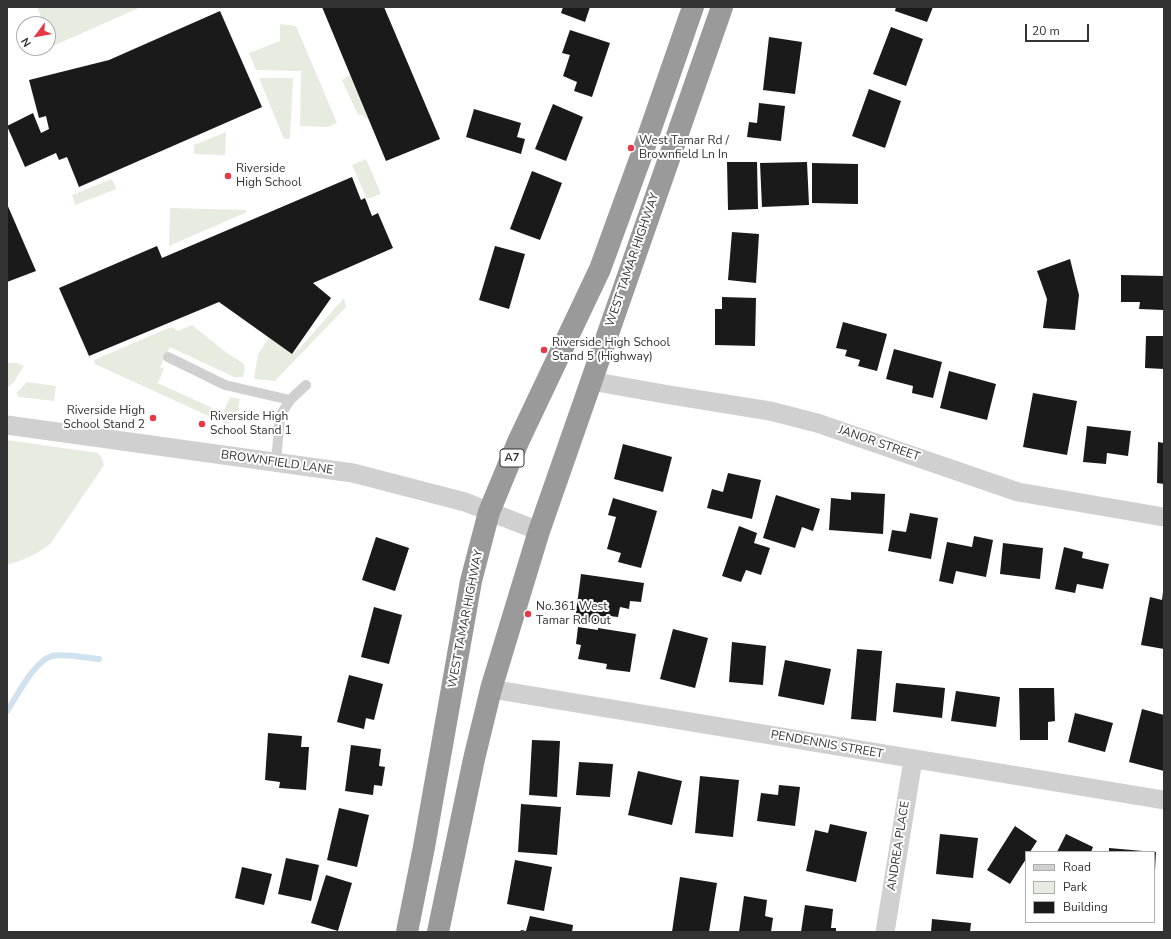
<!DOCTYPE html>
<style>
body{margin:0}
#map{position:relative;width:1171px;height:939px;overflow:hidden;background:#fff;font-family:"Nunito Sans",sans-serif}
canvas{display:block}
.frame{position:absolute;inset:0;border:8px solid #333;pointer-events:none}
.legend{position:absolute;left:1025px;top:851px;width:130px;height:72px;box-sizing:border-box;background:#fff;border:1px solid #adadad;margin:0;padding:5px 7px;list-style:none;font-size:12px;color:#333}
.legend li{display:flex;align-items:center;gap:8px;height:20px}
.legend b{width:20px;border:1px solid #adadad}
.north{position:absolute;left:16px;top:16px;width:40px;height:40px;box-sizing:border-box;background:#fff;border:1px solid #adadad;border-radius:50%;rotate:238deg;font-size:11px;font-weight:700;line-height:16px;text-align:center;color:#333}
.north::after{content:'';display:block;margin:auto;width:14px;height:18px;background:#e63946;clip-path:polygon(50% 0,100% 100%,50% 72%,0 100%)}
.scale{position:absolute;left:1025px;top:24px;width:64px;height:18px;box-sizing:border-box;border:2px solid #333;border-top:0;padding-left:5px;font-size:12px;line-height:14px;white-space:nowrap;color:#333;-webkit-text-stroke:3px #fff;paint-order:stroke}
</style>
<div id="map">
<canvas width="1171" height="939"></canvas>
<div class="frame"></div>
<ul class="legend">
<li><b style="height:5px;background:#d0d0d0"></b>Road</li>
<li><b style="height:11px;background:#e6ecdf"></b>Park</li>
<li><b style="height:11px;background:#1a1a1a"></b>Building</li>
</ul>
<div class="north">N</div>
<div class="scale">20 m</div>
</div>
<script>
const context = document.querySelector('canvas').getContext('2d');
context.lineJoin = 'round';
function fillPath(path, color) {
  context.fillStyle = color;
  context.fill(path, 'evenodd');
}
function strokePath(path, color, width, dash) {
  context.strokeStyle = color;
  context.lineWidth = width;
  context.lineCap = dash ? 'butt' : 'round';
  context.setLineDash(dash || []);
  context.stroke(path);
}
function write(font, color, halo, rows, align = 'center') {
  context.font = font + ' "Nunito Sans",sans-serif';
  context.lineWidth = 4;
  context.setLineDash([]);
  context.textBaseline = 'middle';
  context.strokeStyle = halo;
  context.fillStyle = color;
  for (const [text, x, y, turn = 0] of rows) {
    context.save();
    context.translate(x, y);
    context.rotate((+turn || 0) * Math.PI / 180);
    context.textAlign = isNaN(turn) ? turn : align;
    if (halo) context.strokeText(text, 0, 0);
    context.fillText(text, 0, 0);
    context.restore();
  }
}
fillPath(new Path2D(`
 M37,7h104l-88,39 -5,-12v-10h-4z
 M280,24l16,2 41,97 -10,4 -27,-1 1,-55 -45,-1 -7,-17 31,-12z
 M350,75l18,43 -3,1 -2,-4h-5l-16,-35z
 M259,78h34l-3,61h-6z
 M226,132l-1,23 -31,-1v-9z
 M366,159l15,35 -14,5 -15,-34z
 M112,179l4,10 -41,16 -3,-10z
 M170,208l75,2 2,2 -78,34z
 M344,298l2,9 -71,74 -21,-2 4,-25 11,-16 23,16 7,-5z
 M192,325l36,29 15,9 2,5 -2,9h-9l-64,-30 -10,20 4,2 -6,14 65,30 7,-16 10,2c-2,9 -2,24 -14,25l-131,-60 -1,-4 77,-33 7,4z
 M8,363h9l7,3 -10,16 -7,6v-24z
 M27,382l29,4 -2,15 -35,-4 -3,-4z
 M7,440l91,13 4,5 2,7 -53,78c-13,11 -27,17 -44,22z`), '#e6ecdf');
strokePath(new Path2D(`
 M7,711c11,-16 26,-49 45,-55 11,-3 36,2 47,3`), '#cfe2ee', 6);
fillPath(new Path2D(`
 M322,7h62l56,132 -54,22z
 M563,7h27l-5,15 -24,-9z
 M896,7h37l-6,15 -32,-11z
 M220,11l42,96 -183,80 -12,-30 -8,3 -3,-7 -31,14 -18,-41 26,-13 8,20 8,-4 -3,-13 -7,2 -10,-38 80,-20z
 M891,27l32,12 -17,47 -33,-12z
 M570,30l40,13 -18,54 -18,-6 3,-9 -14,-6 7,-21 -8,-2z
 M769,37l33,5 -7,52 -32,-4z
 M869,89l32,12 -16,47 -33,-12z
 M759,103l26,3 -4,35 -34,-4 2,-15 8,1z
 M553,104l30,13 -17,44 -31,-12z
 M474,109l47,14 -4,14 8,2 -4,15 -55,-17z
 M727,162h30l1,47 -30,1z
 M807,162l2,43 -47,2 -2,-44z
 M812,163l46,1v40l-46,-1z
 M532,171l30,12 -22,57 -30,-11z
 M352,177l9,23 4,-2 7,18 6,-3 15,35 -80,35 18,15 -39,56 -73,-52 -130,54 -30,-68 98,-42 5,12z
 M7,204l29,67 -29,11z
 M732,232l27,2 -3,49 -28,-3z
 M495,246l30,8 -16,55 -30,-9z
 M1070,259l9,36 -4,35 -32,-2 4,-29 -10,-28z
 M1121,275l43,1v34l-25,-1 1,-7h-19z
 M722,297l34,1 -1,48 -40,-1v-36h7z
 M843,322l44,12 -10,37 -19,-5 2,-6 -15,-4 2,-6 -11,-2z
 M1146,336h18v33l-19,-1z
 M894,349l48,13 -9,36 -21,-5 1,-7 -27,-7z
 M949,371l47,13 -9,36 -47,-12z
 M1033,393l44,8 -10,54 -44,-8z
 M1087,426l44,5 -3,25 -21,-3 -1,11 -23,-2z
 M1158,442l6,1v41l-7,-1z
 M623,444l49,13 -9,35 -49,-13z
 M728,473l33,7 -9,39 -45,-11 5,-19 11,3z
 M851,492l34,2 -2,40 -54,-4 2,-32 20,2z
 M776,495l44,14 -7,22 -11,-4 -7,21 -32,-10z
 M613,498l44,13 -16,57 -23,-6 3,-9 -14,-4 9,-32 -8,-2z
 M910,513l28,5 -7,41 -43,-8 4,-21 14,2z
 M739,526l18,7 -3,10 16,5 -9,27 -15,-5 -5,12 -19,-6z
 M974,536l19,4 -7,37 -30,-6 -3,13 -14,-3 8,-39 25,5z
 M376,537l33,11 -14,43 -33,-11z
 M1003,543l40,5 -3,31 -40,-5z
 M1064,547l19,5 -1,6 27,6 -6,25 -26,-5 -2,9 -20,-4z
 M581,574l63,9 -3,19 -11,-1 -1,8 -9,-2 -2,10 -9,-1 -1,9 -33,-5z
 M1163,592l1,57 -23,-4 9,-48 12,3z
 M374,607l28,8 -13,49 -28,-7z
 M578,627l20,3v-2l38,6 -6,38 -24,-3 1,-5 -29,-5 3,-14 -5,-1z
 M673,629l35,9 -13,50 -35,-9z
 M732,642l34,4 -3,39 -34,-3z
 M857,649l25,2 -6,70 -25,-2z
 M785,660l46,9 -7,36 -46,-9z
 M349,675l34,9 -9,36 -8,-2 -2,11 -27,-7z
 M896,683l49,5 -3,30 -49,-6z
 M1019,688h35l1,33 -7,1v18h-28z
 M956,691l44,6 -4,30 -45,-6z
 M1142,709l22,6v56l-35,-9z
 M1075,713l38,10 -8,29 -37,-10z
 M268,733l34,3 -1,11h8l-3,43 -27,-2 1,-6 -15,-2z
 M532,740l28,1 -3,56 -28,-2z
 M351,745l30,4 -2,17 6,1 -3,19 -8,-1 -1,10 -28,-4z
 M579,762l34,2 -3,33 -34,-2z
 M638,771l44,10 -10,44 -44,-10z
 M700,776l39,4 -6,57 -38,-4z
 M779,785l21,2 -5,39 -38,-5 4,-28 17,2z
 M521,804l40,3 -4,48 -39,-3z
 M339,808l30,7 -12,52 -30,-7z
 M830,824l37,8 -11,50 -50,-11 9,-41 13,3z
 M1015,826l22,15 -7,11h-4v7l-16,25 -23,-14z
 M940,834l38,4 -5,40 -37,-4z
 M1066,834l27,13 -2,5h-34z
 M1109,848l34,3v1h-34z
 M1154,852h2l-1,18h-1z
 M286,858l33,7 -8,36 -33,-7z
 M515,860l37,7 -8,44 -37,-7z
 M242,867l30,7 -8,31 -29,-7z
 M326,875l26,8 -14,48 -27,-8z
 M680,877l37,6 -8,49h-37z
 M744,896l23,4 -2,16 8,2 -2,14h-32z
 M805,905l28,4 -2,19h5v4h-35z
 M530,916l43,9 -1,7h-52l1,-2 5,1z
 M932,919l39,4 -1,9h-39z`), '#1a1a1a');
strokePath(new Path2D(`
 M168,357l57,28 65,15
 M276,462l4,-46 10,-16 16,-15`), '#d0d0d0', 10);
strokePath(new Path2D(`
 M591,381l73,13 106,17 47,12 201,69 146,25
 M7,425l346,48 112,29 74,29
 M491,689l673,111
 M885,932l28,-172`), '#d0d0d0', 19);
strokePath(new Path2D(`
 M407,932l17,-85 47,-266 18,-69 29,-70 82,-173 43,-118 50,-144
 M438,932l36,-173 17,-70 48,-158 183,-524`), '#9a9a9a', 22);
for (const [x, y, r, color] of [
 [631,148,4,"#e63946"],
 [228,176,4,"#e63946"],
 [544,350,4,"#e63946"],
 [153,418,4,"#e63946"],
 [202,424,4,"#e63946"],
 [528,614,4,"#e63946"]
]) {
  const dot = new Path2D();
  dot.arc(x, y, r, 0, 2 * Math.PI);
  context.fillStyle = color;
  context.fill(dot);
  strokePath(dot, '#fff', 1.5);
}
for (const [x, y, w] of [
 [512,458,24]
]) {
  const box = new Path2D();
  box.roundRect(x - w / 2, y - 9, w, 18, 3);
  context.fillStyle = '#fff';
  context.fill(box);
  strokePath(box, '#333', 1);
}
write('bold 11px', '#333', null, [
 ["A7",512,458]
]);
write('12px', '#333', '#fff', [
 ["West Tamar Rd /",639,141],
 ["Brownfield Ln In",639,155],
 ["Riverside",236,169],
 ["High School",236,183],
 ["Riverside High School",552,343],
 ["Stand 5 (Highway)",552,357],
 ["Riverside High",145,411,"right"],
 ["School Stand 2",145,425,"right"],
 ["Riverside High",210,417],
 ["School Stand 1",210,431],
 ["No.361 West",536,607],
 ["Tamar Rd Out",536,621]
], 'left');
write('12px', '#333', '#fff', [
 ["WEST TAMAR HIGHWAY",633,260,-71],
 ["JANOR STREET",879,444,19],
 ["BROWNFIELD LANE",277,463,8],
 ["WEST TAMAR HIGHWAY",466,619,-79],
 ["PENDENNIS STREET",827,745,10],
 ["ANDREA PLACE",899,846,-81]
]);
</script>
